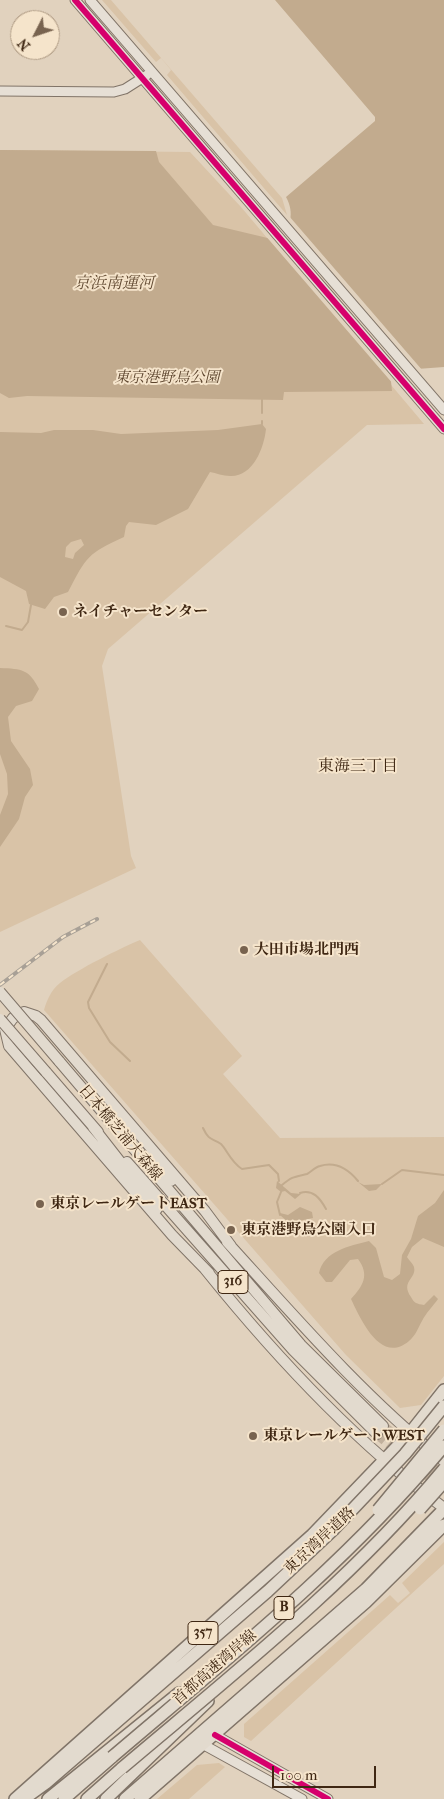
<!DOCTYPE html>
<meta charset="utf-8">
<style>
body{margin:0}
#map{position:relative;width:444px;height:1799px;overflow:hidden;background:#e1d2be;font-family:"IM FELL French Canon",serif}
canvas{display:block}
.north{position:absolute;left:10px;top:10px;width:50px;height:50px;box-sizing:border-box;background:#f5e4cb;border:1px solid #ac9881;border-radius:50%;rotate:229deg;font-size:14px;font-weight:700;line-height:20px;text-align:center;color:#3f2713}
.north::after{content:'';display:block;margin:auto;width:18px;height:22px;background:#78634f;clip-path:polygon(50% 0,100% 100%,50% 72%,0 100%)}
.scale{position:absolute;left:272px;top:1766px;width:104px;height:22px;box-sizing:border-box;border:2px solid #3f2713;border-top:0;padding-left:6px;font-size:15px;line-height:18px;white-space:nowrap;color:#3f2713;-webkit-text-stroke:4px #f5e4cb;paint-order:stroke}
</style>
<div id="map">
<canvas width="444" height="1799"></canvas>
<div class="north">N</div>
<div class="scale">100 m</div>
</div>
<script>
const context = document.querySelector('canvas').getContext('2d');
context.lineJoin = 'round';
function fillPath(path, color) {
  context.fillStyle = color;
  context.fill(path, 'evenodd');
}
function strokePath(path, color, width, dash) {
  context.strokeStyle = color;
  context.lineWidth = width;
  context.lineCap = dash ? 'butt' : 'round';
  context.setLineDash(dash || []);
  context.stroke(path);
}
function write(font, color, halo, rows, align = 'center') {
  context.font = font + ' "IM FELL French Canon","Noto Serif JP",serif';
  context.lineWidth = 4;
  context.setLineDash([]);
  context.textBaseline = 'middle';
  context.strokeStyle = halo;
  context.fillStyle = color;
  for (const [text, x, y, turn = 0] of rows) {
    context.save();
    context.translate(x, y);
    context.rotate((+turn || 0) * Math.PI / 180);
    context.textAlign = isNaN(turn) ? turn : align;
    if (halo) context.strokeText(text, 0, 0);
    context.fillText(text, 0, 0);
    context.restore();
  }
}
fillPath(new Path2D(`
 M102,0h9l171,198 5,17 -120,-140 4,-5 -10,-12 -5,4z
 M0,150l190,2 51,55 183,217 -57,1 -259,224 -6,17 29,190 5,12 -136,64z
 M140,940l102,116 -19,18 57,64 164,-1v239l-23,29 -21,3 -54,-53 -302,-345c3,-10 7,-20 16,-27 18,-14 59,-34 80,-43z
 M444,1542v22l-193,177 -7,-4v-13l146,-129 8,8 12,-10 -8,-10z
 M219,1763l6,4 -36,32h-32l40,-34z`), '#d9c3a7');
fillPath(new Path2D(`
 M275,0h169v367l-54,4 2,20 -108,1 -1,8 -256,-4 -18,2 -9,-5v-243l156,1 3,11 54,63 63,15c15,-11 19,-27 10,-43l89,-76v-4z
 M262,424l4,5c-2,19 -13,48 -36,47 -7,0 -14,-3 -20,-4l-22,37 -32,16 -27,-3 -3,4 -2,11c-37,17 -37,19 -56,55l-14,5 -9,12 -16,-5 -3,-13 -26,-14v-145l41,1 13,-3h39l28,4 97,-4zM81,539l3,6 -9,8 -2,6 -8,-2 1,-10 5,-5z
 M0,668c22,1 29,1 39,21l-7,12 -16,5 -8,11 3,24 19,28 3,16 -8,12 -6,22 -19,28v8v-40l8,-21 -1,-20 -7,-20z
 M277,1181l14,12 10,1 -6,5 -10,-8 -4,1 -5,-4z
 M358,1182l6,3 18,-1 -6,6 -7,1z
 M444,1190v57l-21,-9 -11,9 -5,10c2,3 6,7 7,10 3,12 -14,14 -3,30 3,6 6,7 13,8l10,-10 4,4c-5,7 -12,14 -16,22 -4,7 -6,14 -13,20 -28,24 -48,-21 -58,-42 12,-13 19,-24 7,-40l-8,1 -18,22h-6l-7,-9c5,-22 30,-27 50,-32l7,7 8,29 8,3 8,-6 2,-19 9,-16 7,-23 17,-13z
 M300,1207l12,5 1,6 -24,5 -9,-8v-2l8,2z`), '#c2ab8e');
fillPath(new Path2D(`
 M289,216l134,155 -30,3 1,11 -130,-151 11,3 9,-6z`), '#e1d2be');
strokePath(new Path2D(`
 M262,399v14
 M262,424v-3
 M6,626l16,4 6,-8 3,-17
 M107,964l-19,38 1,6 21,34 20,19
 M203,1128c6,13 9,10 18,16 6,6 10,18 21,25l27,-4 9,9 1,7
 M382,1184l20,-14 42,5
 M282,1185c11,-9 12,-8 25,-11 4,-2 8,-7 13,-8 16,-5 29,4 38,15
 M300,1193c13,-4 20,5 26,16
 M280,1215l-3,-13 4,-10`), '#c2ab8e', 2);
strokePath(new Path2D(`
 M383,1426l61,51
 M377,1434l62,51`), '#c1b09c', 10, [10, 5]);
const secondary = new Path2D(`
 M75,0l369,429
 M90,0l354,410
 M0,91l114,1 11,-3 22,-14
 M215,1735l113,64
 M204,1745l98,54`);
const primary = new Path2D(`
 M59,1061l242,284 82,81
 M46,1072l52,60
 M93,1127l64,82
 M146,1156l25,25
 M127,1162l166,188 84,84
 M227,1242c69,76 136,154 217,219
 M205,1269c70,87 149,172 239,239
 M209,1273l-37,-38 -163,-189 -4,-17 8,-11 11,-6 12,4 5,4 164,191 26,35`);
const highway = new Path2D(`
 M15,1799l297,-264 98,-102 34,-43
 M24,1799l22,-16 222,-192 65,-61
 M48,1799l131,-106
 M64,1799l48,-42
 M87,1799l35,-31
 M106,1799l102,-98
 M125,1799l241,-210 78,-80
 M140,1799l226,-197 78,-77`);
strokePath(secondary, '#807468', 11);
strokePath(primary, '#807468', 12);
strokePath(highway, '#807468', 14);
strokePath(secondary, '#e6dfd5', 9);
strokePath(primary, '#e2dace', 10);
strokePath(highway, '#e2dace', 11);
const rail = new Path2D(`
 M0,985l63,-48 34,-18`);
strokePath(rail, '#a8a096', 4);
strokePath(rail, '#f5e4cb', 2, [5.5]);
const primaryBridge = new Path2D(`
 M0,992l59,69
 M0,1019l46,53`);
const highwayBridge = new Path2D(`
 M420,1509l24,-27
 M378,1510l66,-80
 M333,1530l72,-76 39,-48
 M112,1757c115,-98 235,-194 332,-311
 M122,1768c111,-94 228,-186 322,-299`);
strokePath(primaryBridge, '#807468', 12, []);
strokePath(highwayBridge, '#807468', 14, []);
strokePath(primaryBridge, '#e2dace', 10);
strokePath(highwayBridge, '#e2dace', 11);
strokePath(new Path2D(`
 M75,0l369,429
 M215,1735l113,64`), '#d6006c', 6);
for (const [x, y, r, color] of [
 [63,612,5,"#78634f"],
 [244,950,5,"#78634f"],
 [40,1204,5,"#78634f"],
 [231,1230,5,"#78634f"],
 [253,1436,5,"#78634f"]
]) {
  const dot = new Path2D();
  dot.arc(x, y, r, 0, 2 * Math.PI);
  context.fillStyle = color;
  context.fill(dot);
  strokePath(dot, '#f5e4cb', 2);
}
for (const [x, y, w] of [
 [233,1282,30],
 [284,1608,20],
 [203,1633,30]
]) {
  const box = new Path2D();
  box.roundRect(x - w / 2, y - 11.5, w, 23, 4);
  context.fillStyle = '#f5e4cb';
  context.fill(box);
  strokePath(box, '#3f2713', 1);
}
write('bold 14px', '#3f2713', null, [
 ["316",233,1282],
 ["B",284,1608],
 ["357",203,1633]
]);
write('italic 15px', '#5c442d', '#f5e4cb', [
 ["東京港野鳥公園",167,378]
]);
write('bold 15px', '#3f2713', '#f5e4cb', [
 ["ネイチャーセンター",73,612],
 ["大田市場北門西",254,950],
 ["東京レールゲートEAST",50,1204],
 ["東京港野鳥公園入口",241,1230],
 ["東京レールゲートWEST",263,1436]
], 'left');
write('15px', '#3f2713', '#f5e4cb', [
 ["日本橋芝浦大森線",120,1133,50],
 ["東京湾岸道路",320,1541,-43],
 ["首都高速湾岸線",215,1668,-41]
]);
write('italic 16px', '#624a32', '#f5e4cb', [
 ["京浜南運河",114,284]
]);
write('16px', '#3f2713', '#f5e4cb', [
 ["東海三丁目",358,767]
]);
</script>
